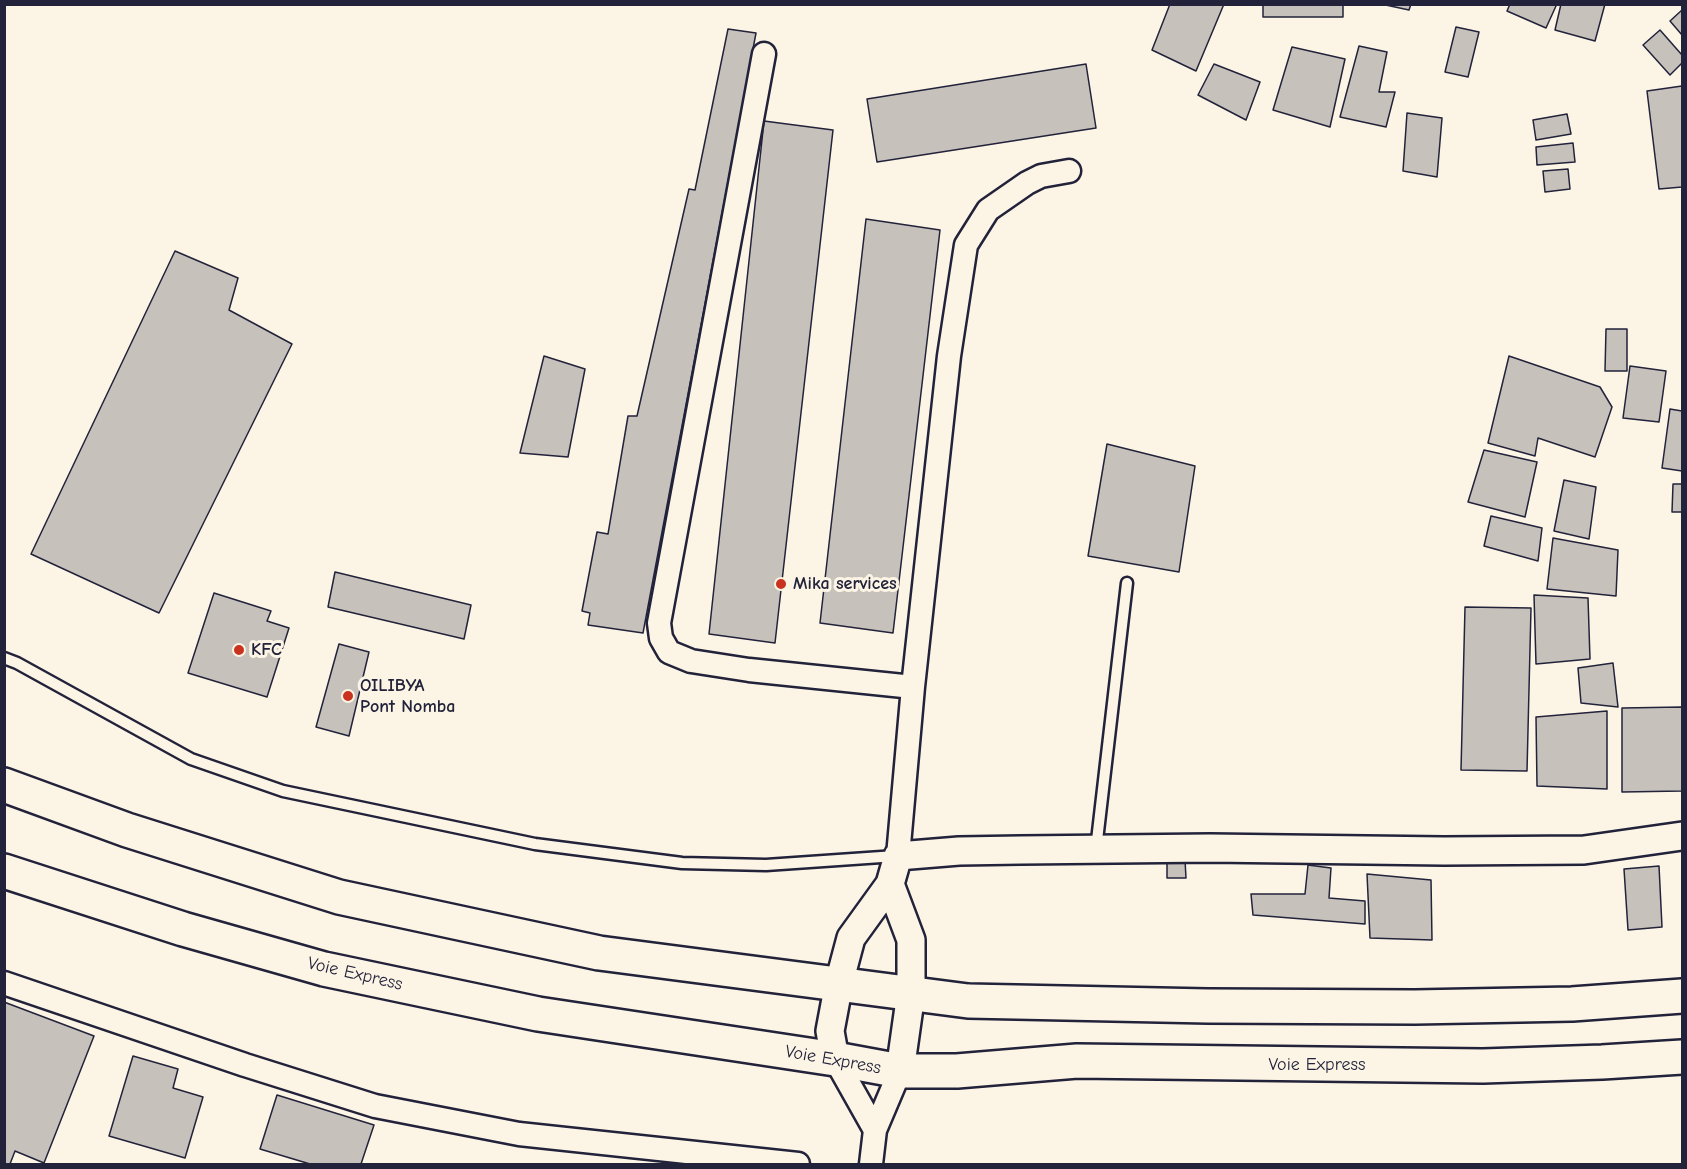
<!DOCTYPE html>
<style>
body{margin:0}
#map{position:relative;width:1687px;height:1169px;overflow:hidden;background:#fcf5e5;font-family:"Comic Neue",sans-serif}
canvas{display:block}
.frame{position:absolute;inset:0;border:6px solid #22223b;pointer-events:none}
</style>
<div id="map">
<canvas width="1687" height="1169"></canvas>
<div class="frame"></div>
</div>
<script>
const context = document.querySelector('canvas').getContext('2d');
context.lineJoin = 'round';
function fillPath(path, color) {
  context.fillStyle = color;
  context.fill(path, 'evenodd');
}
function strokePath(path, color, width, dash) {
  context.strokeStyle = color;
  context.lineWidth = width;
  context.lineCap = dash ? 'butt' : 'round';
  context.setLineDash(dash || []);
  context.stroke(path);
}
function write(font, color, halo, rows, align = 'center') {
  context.font = font + ' "Comic Neue",sans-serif';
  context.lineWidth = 6;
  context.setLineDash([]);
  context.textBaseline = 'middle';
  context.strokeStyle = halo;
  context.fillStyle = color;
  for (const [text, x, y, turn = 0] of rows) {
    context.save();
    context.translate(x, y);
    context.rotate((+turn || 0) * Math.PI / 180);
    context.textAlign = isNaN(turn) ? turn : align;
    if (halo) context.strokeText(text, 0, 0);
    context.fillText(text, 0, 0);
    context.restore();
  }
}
const building = new Path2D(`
 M1170,4h54l-28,67 -44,-21z
 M1263,4h80v13h-80z
 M1381,4h30l-2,6z
 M1510,4h43l3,2 -10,22 -39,-17z
 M1561,4h44l-10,37 -40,-11z
 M1682,10v25l-12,-14z
 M1456,27l23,5 -11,45 -23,-5z
 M728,29l28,4 -113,600 -55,-8 2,-12 -8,-2 15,-79 11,2 20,-118h9l52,-227 6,1z
 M1660,30l22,25v8l-12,12 -27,-30z
 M1359,46l28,6 -8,40h16l-9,35 -46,-10z
 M1292,47l53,12 -15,68 -57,-17z
 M1086,64l10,64 -219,34 -10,-63z
 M1214,64l46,18 -14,38 -48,-25z
 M1682,86v101l-23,2 -12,-98z
 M1407,113l35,5 -5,59 -34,-6z
 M1567,114l4,20 -35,6 -3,-20z
 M764,121l69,9 -58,513 -66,-9z
 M1573,143l2,19 -38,3 -1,-18z
 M1568,169l2,20 -25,3 -2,-21z
 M866,219l74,11 -47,403 -73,-10z
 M175,251l63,27 -9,32 63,34 -133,269 -128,-59z
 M1606,329h21v42h-22z
 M544,356l41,13 -17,88 -48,-4z
 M1509,356l91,31 12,20 -17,50 -57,-19 -3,18 -47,-13z
 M1630,366l36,5 -7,51 -36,-4z
 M1670,409l12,2v60l-20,-3z
 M1107,444l88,22 -16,106 -91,-16z
 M1484,450l53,12 -12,55 -57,-15z
 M1564,480l32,7 -7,52 -35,-8z
 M1673,484h9v28h-10z
 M1491,516l51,12 -4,33 -54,-15z
 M1553,538l65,12 -2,46 -69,-7z
 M335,572l136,33 -7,34 -136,-32z
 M214,593l57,18 -4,10 22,7 -22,69 -79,-24z
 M1534,595l54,3 2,61 -54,5z
 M1465,607l66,1 -4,163 -66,-1z
 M339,644l30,8 -20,84 -33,-9z
 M1613,663l5,44 -37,-4 -3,-35z
 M1682,707v84l-60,1v-84z
 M1607,711v78l-70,-3 -1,-69z
 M1167,860h18l1,18h-19z
 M1308,865l23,3 -2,30 36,3v23l-112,-9 -2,-21h54z
 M1659,866l3,61 -34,3 -4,-61z
 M1367,874l64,6 1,60 -62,-2z
 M4,1002l90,34 -50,127 -29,-12 -5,13h-6z
 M133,1056l45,13 -5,19 30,9 -18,61 -76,-22z
 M277,1095l97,30 -13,39h-51l-50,-15z`);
fillPath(building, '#c6c1bb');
strokePath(building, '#22223b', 1.5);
const service = new Path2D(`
 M4,658l13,5 174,96 92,32 252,53 147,19 84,2 130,-9
 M1096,849l31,-266`);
const minor = new Path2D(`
 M764,54l-105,569 2,15 8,14 22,9 58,9 164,17
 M898,856l15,-169 36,-331 17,-111 22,-35 39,-27 14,-7 28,-5
 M4,983l241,82 130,41 144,28 279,30
 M835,1059l40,71
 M871,1164l4,-34 25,-59`);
const tertiary = new Path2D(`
 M890,884l21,56v53l-11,78
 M835,1059l-5,-28 9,-48 12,-45 39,-54 8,-28 61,-5 62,-1 189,-2 234,3 140,-1 98,-14`);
const trunk = new Path2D(`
 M4,785l123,45 212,67 260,56 369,48 240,5 207,1 157,-3 110,-8
 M4,871l179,58 141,40 214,45 297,45 65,12h57l120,-10 406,5 119,-4 80,-5`);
strokePath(service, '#22223b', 15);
strokePath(minor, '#22223b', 27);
strokePath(tertiary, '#22223b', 32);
strokePath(trunk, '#22223b', 38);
strokePath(service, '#fcf5e5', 10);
strokePath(minor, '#fcf5e5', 22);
strokePath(tertiary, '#fcf5e5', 27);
strokePath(trunk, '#fcf5e5', 33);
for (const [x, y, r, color] of [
 [781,584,6,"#c8321e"],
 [239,650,6,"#c8321e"],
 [348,696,6,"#c8321e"]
]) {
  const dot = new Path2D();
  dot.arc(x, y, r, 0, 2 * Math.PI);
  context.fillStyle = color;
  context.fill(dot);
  strokePath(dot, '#fcf5e5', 2);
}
write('bold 18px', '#22223b', '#fcf5e5', [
 ["Mika services",793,584],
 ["KFC",251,650],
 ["OILIBYA",360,686],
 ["Pont Nomba",360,707]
], 'left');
write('18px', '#22223b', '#fcf5e5', [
 ["Voie Express",355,974,13],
 ["Voie Express",833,1060,10],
 ["Voie Express",1317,1065]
]);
</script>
